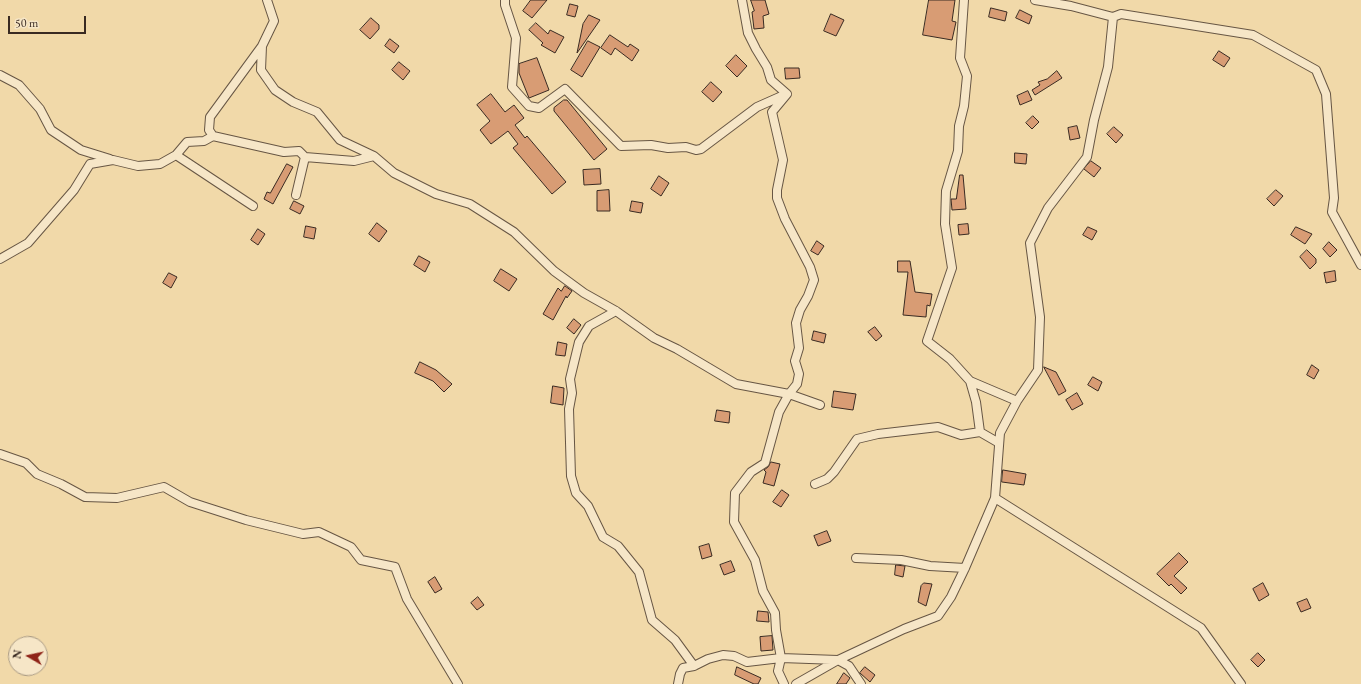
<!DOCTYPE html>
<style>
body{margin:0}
#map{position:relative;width:1361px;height:684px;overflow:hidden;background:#f1d9a9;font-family:"EB Garamond",serif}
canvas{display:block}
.north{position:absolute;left:8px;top:636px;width:40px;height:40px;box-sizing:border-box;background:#f6e6c7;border:1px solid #aa9b85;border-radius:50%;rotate:279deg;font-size:11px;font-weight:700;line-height:16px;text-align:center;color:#392a22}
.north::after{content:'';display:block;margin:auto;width:14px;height:18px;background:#8f2418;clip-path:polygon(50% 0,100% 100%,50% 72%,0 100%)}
.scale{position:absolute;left:8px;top:16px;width:78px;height:18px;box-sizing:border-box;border:2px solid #392a22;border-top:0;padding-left:5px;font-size:12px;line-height:14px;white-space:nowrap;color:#392a22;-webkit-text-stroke:3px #f6e6c7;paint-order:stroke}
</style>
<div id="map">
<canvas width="1361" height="684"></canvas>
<div class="north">N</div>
<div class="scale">50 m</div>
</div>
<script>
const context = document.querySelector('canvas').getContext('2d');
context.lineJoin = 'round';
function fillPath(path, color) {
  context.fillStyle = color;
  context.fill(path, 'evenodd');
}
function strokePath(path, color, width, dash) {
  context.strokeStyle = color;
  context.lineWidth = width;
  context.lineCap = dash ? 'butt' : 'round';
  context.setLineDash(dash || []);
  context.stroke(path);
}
const building = new Path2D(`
 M531,0h16l-15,18 -9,-7z
 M751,0h14l4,14 -6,2 1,12 -10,1 -2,-17 2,-1z
 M929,0h26l-3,21 4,1 -4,18 -29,-5z
 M570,4l8,2 -3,11 -8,-2z
 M991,8l16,4 -2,9 -16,-4z
 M1020,10l12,6 -3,8 -13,-6z
 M831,14l13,6 -8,16 -12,-5z
 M589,15l11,5 -23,33 6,-29z
 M371,18l8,7v4l-9,10 -10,-9z
 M536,23l12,11 2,-4 14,7 -9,16 -14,-8 2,-2 -14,-13z
 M610,35l18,12 2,-3 9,6 -7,11 -17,-13 -4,7 -10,-7z
 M390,39l9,7 -5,7 -9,-7z
 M588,41l12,6 -18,30 -11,-7z
 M1219,51l11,7 -6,9 -11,-7z
 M736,55l11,11 -10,11 -11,-11z
 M537,58l12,32 -20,8 -10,-25v-9z
 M399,62l11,9 -7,9 -11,-10z
 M785,68h14l1,10 -14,1z
 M1057,71l5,7 -27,17 -3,-5 8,-5 -2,-3 9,-3z
 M711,82l11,10 -9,10 -11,-10z
 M1028,91l4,9 -12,5 -3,-9z
 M491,94l14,18 9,-7 10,13 -9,7 10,13 2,-2 39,46 -14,12 -39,-46 5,-4 -10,-13 -17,13 -11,-14 10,-9 -13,-16z
 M564,100h3l40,49 -13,11 -40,-49v-3z
 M1033,116l6,6 -7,7 -6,-6z
 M1077,126l3,12 -10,2 -2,-12z
 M1114,127l9,8 -7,8 -9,-9z
 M1015,153l12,1 -1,10 -11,-1z
 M1091,161l10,7 -7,9 -10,-8z
 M287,164l6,3 -20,37 -9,-5 3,-7 3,1z
 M600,169l1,15 -17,1 -1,-15z
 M960,175h3l3,34 -14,1 -1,-11h5z
 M659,176l10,7 -8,13 -10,-7z
 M609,190l1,21h-13v-20z
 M1276,190l7,6 -9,10 -7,-7z
 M294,201l10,5 -4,8 -10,-5z
 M632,201l11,2 -2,10 -11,-2z
 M377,223l10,8 -8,11 -10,-8z
 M968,224l1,10 -10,1 -1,-10z
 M306,226l10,2 -2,11 -10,-2z
 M1088,227l9,4 -5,9 -9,-5z
 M1296,227l16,7 -7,10 -14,-9z
 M258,229l7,5 -7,11 -7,-5z
 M817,241l7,5 -6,9 -7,-4z
 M1329,242l8,8 -7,7 -7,-8z
 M1307,250l9,9v4l-6,6 -10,-12z
 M419,256l11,6 -5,10 -11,-7z
 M898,261h12l5,31 17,2 -2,12 -3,-1 -1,12 -23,-2 5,-43h-10z
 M501,269l16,10 -8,12 -15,-10z
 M1335,271l1,10 -10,2 -2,-10z
 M169,273l8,4 -6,11 -8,-5z
 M565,286l7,5 -5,7 -1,-2 -13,24 -10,-6 15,-26 3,3z
 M574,319l7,6 -7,9 -7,-6z
 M875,327l7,9 -6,5 -8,-9z
 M814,331l12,3 -2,9 -12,-3z
 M558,342l9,2 -2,12 -9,-1z
 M420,362l16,8 16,14 -8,8 -11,-11 -18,-8z
 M1312,365l7,5 -5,9 -7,-4z
 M1044,367l12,5 10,19 -7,4z
 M1093,377l9,5 -4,9 -10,-6z
 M553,386l11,2 -1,17 -12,-2z
 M834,391l22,3 -3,16 -21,-3z
 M1077,393l6,11 -11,6 -6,-10z
 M717,410l13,2 -1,11 -14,-2z
 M771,462l9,2 -6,22 -11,-3 3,-11 -2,-2 4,-3z
 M1003,470l23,4 -2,11 -22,-3z
 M782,490l7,5 -8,12 -8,-5z
 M827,531l4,10 -13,5 -4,-10z
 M709,544l3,12 -10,3 -3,-12z
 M1179,553l9,9 -14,14 13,12 -6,6 -10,-10 -2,2 -12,-12z
 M731,561l4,10 -11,4 -4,-10z
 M896,565l9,1 -2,11 -8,-2z
 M435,577l7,12 -7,4 -7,-11z
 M924,583l8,1 -6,22 -8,-4 3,-16z
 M1263,583l6,12 -10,6 -6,-12z
 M478,597l6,8 -7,5 -6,-7z
 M1307,599l4,9 -10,4 -4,-9z
 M758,611l10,1 1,10 -12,-1z
 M772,636l1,14 -12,1 -1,-14z
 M1258,653l7,7 -7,7 -7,-7z
 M737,667l24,11 -3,6h-4l-19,-9z
 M865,667l10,8 -5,7 -10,-9z
 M844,673l6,5 -4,6h-9z`);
fillPath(building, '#d89c74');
strokePath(building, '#392a22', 1);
const street = new Path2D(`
 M267,0l7,21 -12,25 -1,24 14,20 18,12 24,10 23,28 34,16
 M505,0v5l11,33 -4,49 17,19 10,2 26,-19 56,57 30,-1 17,3 18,-1 10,3 5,-1 56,-42 27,-12
 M964,0l-4,58 7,18 -3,30 -5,20 -1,25 -12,40 -1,33 7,44 -25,73 23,18 20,22 47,20
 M1035,0l36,6 42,11 8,-3 132,21 63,35 10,24 8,104 -2,14 29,53
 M0,75l19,10 21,24 11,21 30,20 29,9
 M213,136l-4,-6 1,-13 52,-71
 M296,195l9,-38 49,4 20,-5 20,17 42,21 34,10 44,28 40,39 30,22 32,18 38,27 23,11 59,35 53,10 8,-10 2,-10 -4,-13 4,-13 -3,-25 4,-13 8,-14 6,-16 -4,-13 -25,-48 -8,-21v-8l6,-30 -11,-48 15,-18 -16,-14 -4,-13 -11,-18 -8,-16 -6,-33
 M253,206l-77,-51 11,-13 17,-1 9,-5 71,16 15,-1 6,6
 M0,259l28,-16 46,-53 16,-26 23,-4 25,6 22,-2 16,-9
 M616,311l-27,15 -10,16 -9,37 2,14 -3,16 2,67 5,17 12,13 15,31 15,9 21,26 13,48 23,20 19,26 14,-7 15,-4 11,1 13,6 34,-4 57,2 11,6 12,18
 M970,381l6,21 4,30 19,11
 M0,454l26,9 11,11 24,10 24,13 32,1 47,-11 26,15 56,18 57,14 16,-2 32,15 10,13 34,7 12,32 51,85
 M815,484l12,-5 7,-7 23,-33 21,-5 60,-7 23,8 19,-3
 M995,498l206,130 40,56
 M856,558l45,2 29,6 35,2
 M678,684l2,-10 3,-6 11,-2
 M784,684l-6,-13 3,-13 -5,-28 -1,-17 -12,-22 -8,-31 -21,-38 1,-29 16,-21 14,-9 14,-51 10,-18 31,11
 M796,684l42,-24 66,-31 34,-13 13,-19 14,-29 30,-70 5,-65 17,-32 21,-31 2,-53 -10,-74 18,-35 39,-51 7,-37 14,-53 5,-50`);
strokePath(street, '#675644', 10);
strokePath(street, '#f6e6c7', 8);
</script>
